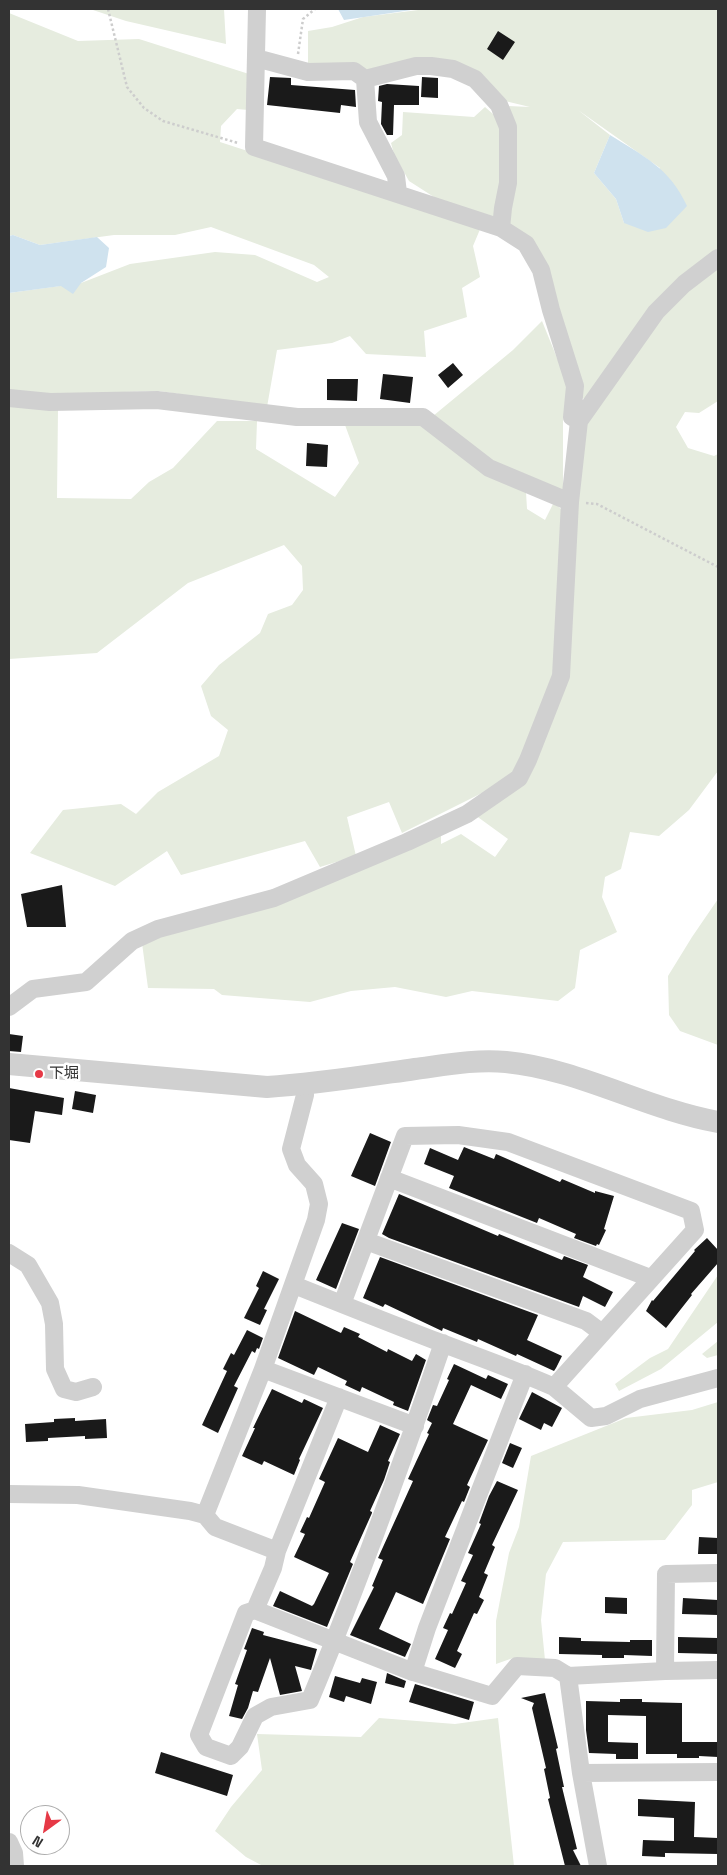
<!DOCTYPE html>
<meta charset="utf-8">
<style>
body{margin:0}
#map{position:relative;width:727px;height:1875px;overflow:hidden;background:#fff;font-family:"Space Grotesk",sans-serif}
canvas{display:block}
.frame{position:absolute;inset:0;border:10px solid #333;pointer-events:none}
.north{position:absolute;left:20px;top:1805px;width:50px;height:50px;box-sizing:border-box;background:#fff;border:1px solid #adadad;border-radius:50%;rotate:212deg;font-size:14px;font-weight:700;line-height:20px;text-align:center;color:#333}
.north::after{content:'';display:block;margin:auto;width:18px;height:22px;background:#e63946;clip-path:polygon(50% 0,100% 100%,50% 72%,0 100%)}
</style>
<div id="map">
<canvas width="727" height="1875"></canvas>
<div class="frame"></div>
<div class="north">N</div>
</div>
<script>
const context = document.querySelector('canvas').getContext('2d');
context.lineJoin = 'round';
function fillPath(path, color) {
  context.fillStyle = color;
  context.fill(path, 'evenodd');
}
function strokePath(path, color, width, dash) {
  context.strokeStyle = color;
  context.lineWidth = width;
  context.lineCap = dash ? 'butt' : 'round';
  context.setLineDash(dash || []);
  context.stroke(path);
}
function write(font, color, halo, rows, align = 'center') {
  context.font = font + ' "Space Grotesk","Noto Sans JP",sans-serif';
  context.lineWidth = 5;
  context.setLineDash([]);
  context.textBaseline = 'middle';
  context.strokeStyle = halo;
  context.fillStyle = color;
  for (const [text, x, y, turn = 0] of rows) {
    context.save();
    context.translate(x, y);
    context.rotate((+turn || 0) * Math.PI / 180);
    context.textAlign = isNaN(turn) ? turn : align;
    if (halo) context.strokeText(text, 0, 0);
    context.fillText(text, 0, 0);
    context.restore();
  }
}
fillPath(new Path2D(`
 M90,9h134l2,35 -100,-23z
 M426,9h292v239l-134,151 -5,-3 -34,-129 -36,-41 -1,-120 22,1 -25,-6 -22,-26 -62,-12 -56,16 -57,-7v-41l24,-4 31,-10zM578,110l82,58 -36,55 -8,-24 -22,-26 16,-38z
 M9,13l69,28 61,-2 110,35 -1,36 -11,-1 -16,17 -1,16 261,85 -8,19 7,31 -18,11 5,29 -43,14 2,26 -60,-3 -16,-18 -18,7 -55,7 -10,57 -108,-16 -107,3 -43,-4v-97l72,-10 49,-19 85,-12 40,3 62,27 12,-5 -15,-12 -103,-38 -36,8h-61l-74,10 -27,-10 -4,1z
 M485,107l16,14 4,64 -11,37 -46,-16 -39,-25 -15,-27 -3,-11 11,-8 1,-23 71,5z
 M718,267v134l-19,12 -14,-1 -9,15 12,21 26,8 4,-2v317l-29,39 -30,26 -29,-4 -9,37 -16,8 -3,20 15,35 -37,18 -5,38 -17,13 -86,-10 -26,6 -51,-10 -44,4 -41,11 -88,-7 -8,-6 -66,-1 -6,-45 299,-109v10l20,-10 34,23 13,-18 -33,-24 48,-32 44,-105 16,-253 83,-115z
 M542,321l26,64 -5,36v72l-71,-31 -59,-46 80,-66z
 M9,405l49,4 -1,89 74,1 18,-17 24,-14 44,-47h40l-1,28 79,48 24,-34 -14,-38 75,-5 106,72 1,17 18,11 9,-18 13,13 -11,161 -40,100 -114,57 -13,-31 -42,15 9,39 -36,11 -15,-26 -124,34 -14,-24 -52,35 -85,-33 33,-43 58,-6 15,10 22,-22 61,-36 9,-26 -17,-14 -10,-30 18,-21 41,-32 8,-19 24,-9 11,-15 -1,-24 -18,-21 -96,38 -91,70 -88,6z
 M718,899v146l-38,-14 -11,-16 -1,-39 24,-39z
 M718,1275v47l-57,47 -42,22 -4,-7 35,-26 18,-9z
 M718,1341v14l-11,3 -5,-4z
 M718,1402v80l-26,8v15l-27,35 -102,2 -17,32 -5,46 4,40 -32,-2 -17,6v-43l13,-68 10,-26 12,-71 95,-38 66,-8z
 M379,1718l76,6 43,-6 16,148h-251l-17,-9 -31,-26 16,-24 31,-37 -5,-36 104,3z`), '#e6ecdf');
fillPath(new Path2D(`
 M338,9h80l-74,11z
 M610,135c33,21 60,33 77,71l-21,22 -18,4 -24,-9 -8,-24 -22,-26z
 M13,235l27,10 57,-8 12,11 -3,19 -25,16 -8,11 -12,-8 -52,7v-57z`), '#cfe2ee');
fillPath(new Path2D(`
 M498,31l17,11 -12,18 -16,-11z
 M270,77l21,1v7l64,5 1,17 -15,-2 -1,8 -73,-8z
 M422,77l16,1v20l-17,-1z
 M387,84l32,2v19h-25l-1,30h-6l-6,-11 1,-22 -4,-1 1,-15z
 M453,363l10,12 -15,13 -10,-13z
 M383,374l30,3 -3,26 -30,-4z
 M327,379h31l-1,22 -30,-1z
 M307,443l21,2 -1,22 -21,-1z
 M62,885l4,42h-39l-6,-33z
 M9,1034l14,2 -2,16 -12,-1z
 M9,1088l55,10 -2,17 -27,-4 -5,32 -21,-3z
 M75,1091l21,4 -3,18 -21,-4z
 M370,1133l21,9 -16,44 -24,-10z
 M464,1147l30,12 2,-5 64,28 2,-3 33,14v-2l19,5 -10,33 2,1 -7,15 -2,-1 -1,2 -22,-8 2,-4 -37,-16 -2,5 -88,-35 5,-12 -30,-12 6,-16 28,12z
 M399,1194l99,42 1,-2 63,26 2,-4 24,9 -5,12 30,15 -8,15 -22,-11 -4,11 -190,-69 -7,-4z
 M342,1223l17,6 -23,60 -20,-9z
 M707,1238l11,12v13l-27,31 1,1 -26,33 -20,-17 6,-11 1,1 42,-50 -1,-1z
 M380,1257l158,58 -11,25 35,16 -6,12 -2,3 -37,-17 -1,2 -38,-17 -1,3 -34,-14 -1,3 -57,-27 -2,3 -20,-9z
 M263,1271l16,8 -15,30 3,1 -7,15 -16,-7 15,-30 -3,-2z
 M295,1311l46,22 3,-6 16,7 -2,3 29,15 1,-3 24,12 4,-7 10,6 -18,51 -15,-6 1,-3 -32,-15 -2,5 -15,-7 2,-4 -29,-14 -4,8 -36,-17z
 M247,1330l16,8 -4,11 -2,-1 -2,5 -3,-2 -18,35 4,2 -20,45 -16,-8 25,-54 -4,-2 8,-16 3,2z
 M454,1364l32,15 2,-4 20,9 -7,15 -30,-14 -18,39 35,16 -21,45 3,2 -6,15 -2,-1 -17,36 5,2 -27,65 -27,-12 -17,37 32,15 -6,13 -55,-22 24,-48 -2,-1 11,-26 -5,-2 35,-77 -5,-2 21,-45 -2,-1 5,-10 -5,-3 6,-15 4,1 12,-26 -2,-1z
 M272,1389l30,14 2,-4 19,9 -24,51 1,1 -6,15 -30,-14 -2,4 -20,-9 13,-28h-2z
 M532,1392l30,16 -10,19 -8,-4 -3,7 -22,-11z
 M75,1418v3l31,-2 1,19 -22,1v-3l-37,2v3l-22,1 -1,-18 29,-2v-3z
 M380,1425l20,9 -12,27 2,1 -6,18 -14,31 2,1v1l-22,49 3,2 -26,63 -54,-21 7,-15 32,15 2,-2 15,-31 -35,-16 11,-23 -5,-2 7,-15 2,1 16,-36 -6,-3 19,-41 30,14z
 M510,1443l12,5 -9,20 -11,-5z
 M497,1481l21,9 -26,55 3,2 -11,26 4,2 -9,22 5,3 -7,14 -3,-1 -17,38 5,3 -7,14 -20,-9 13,-29 -5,-2 7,-15 2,1 14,-31 -5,-2 12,-26 -5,-2 13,-29 -2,-1 10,-27z
 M699,1537l19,1v16h-20z
 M605,1597l22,1v16l-22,-1z
 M683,1598l35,2v15l-36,-1z
 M252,1628l12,4 -1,3 54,14 -6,21 -16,-4 7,25 -22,4 -10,-37 -12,34 -5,-1 -5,17 -6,11 -13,-3 9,-31 -3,-1 12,-34 -3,-1z
 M559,1637l22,1v3l49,1v-2h22v16l-28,-1v3h-22v-3l-43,-1z
 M678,1637l40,1v16l-40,-1z
 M387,1673l19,8 -2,7 -19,-5z
 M335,1676l25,7 2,-5 15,4 -6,22 -25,-8 -2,6 -15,-5z
 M415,1684l59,18 -5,18 -60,-18z
 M545,1693l13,55 -2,1 8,38h-2l15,62 -4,1 8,16h-16l-17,-67 2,-1 -6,-29 2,-1 -14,-60 2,-5 -13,-5z
 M620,1699h22v3l40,1v39h36v15l-19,-1v2h-22v-4h-31v-38l-38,-1v27l30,1v16h-22v-5l-27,-1 -3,-23v-29l34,1z
 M161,1752l72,23 -6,21 -72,-23z
 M638,1799l57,3 -1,35 24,1v16l-53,-1v4l-23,-1 1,-16 31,1v-23l-36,-2z`), '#1a1a1a');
strokePath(new Path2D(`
 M108,9l19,78 17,21 19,13 75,22
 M298,54l5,-35 12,-10
 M586,503l11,1 121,63`), '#cdcdcd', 2.5, [2.5, 2.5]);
strokePath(new Path2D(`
 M257,9l-3,138 247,81 25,16 15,26 10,40 24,76 -3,31 7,4
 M256,58l52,14 46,-1 11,8
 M398,193l-2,-17 -28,-54 -3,-43 51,-13h15l22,3 22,10 24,26 9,22v56l-5,25 -2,20
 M9,398l41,4 107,-2 140,17h126l66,51 81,34
 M9,1007l24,-18 53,-7 46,-41 26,-12 116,-31 133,-56 60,-28 52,-36 9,-18 33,-84 9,-174 9,-81 77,-109 28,-28 34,-26
 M389,1178l261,100
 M366,1241l220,80 16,12
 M9,1253l19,12 22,38 4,21 1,45 9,20 12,3 17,-5
 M294,1285c50,20 100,40 150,59 37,14 74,27 110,43l141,-157 -4,-19 -183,-69 -50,-7 -53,1 -63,168
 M263,1369l152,57
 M554,1387l37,31 15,-2 34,-17 78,-21
 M9,1494l69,1 112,16 15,4 10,12 62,24 -4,17 -18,42 158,62 14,-44 98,-254
 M205,1515l58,-146 53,-149 3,-16 -5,-20 -17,-19 -6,-16 14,-54 -1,-10
 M277,1551l62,-154
 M255,1610l-9,3 -47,122 7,12 25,9 9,-9 15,-31 16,-9 39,-7c49,-117 92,-237 133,-357
 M665,1671l1,-97 52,-1
 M413,1672l79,24 25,-30 38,2 13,8
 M581,1773l137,-1
 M9,1842l5,11 1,13
 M598,1866l-17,-93 -13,-97 97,-5 53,-1`), '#d0d0d0', 18);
strokePath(new Path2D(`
 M9,1064l258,23c50,-3 99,-11 148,-18 30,-4 61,-10 91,-7 73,7 140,47 212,60`), '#d0d0d0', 22);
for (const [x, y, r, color] of [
 [39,1074,5,"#e63946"]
]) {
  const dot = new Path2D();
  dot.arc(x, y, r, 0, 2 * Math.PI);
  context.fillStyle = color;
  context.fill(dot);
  strokePath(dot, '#fff', 2);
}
write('15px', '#333', '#fff', [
 ["下堀",49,1074]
], 'left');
</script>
